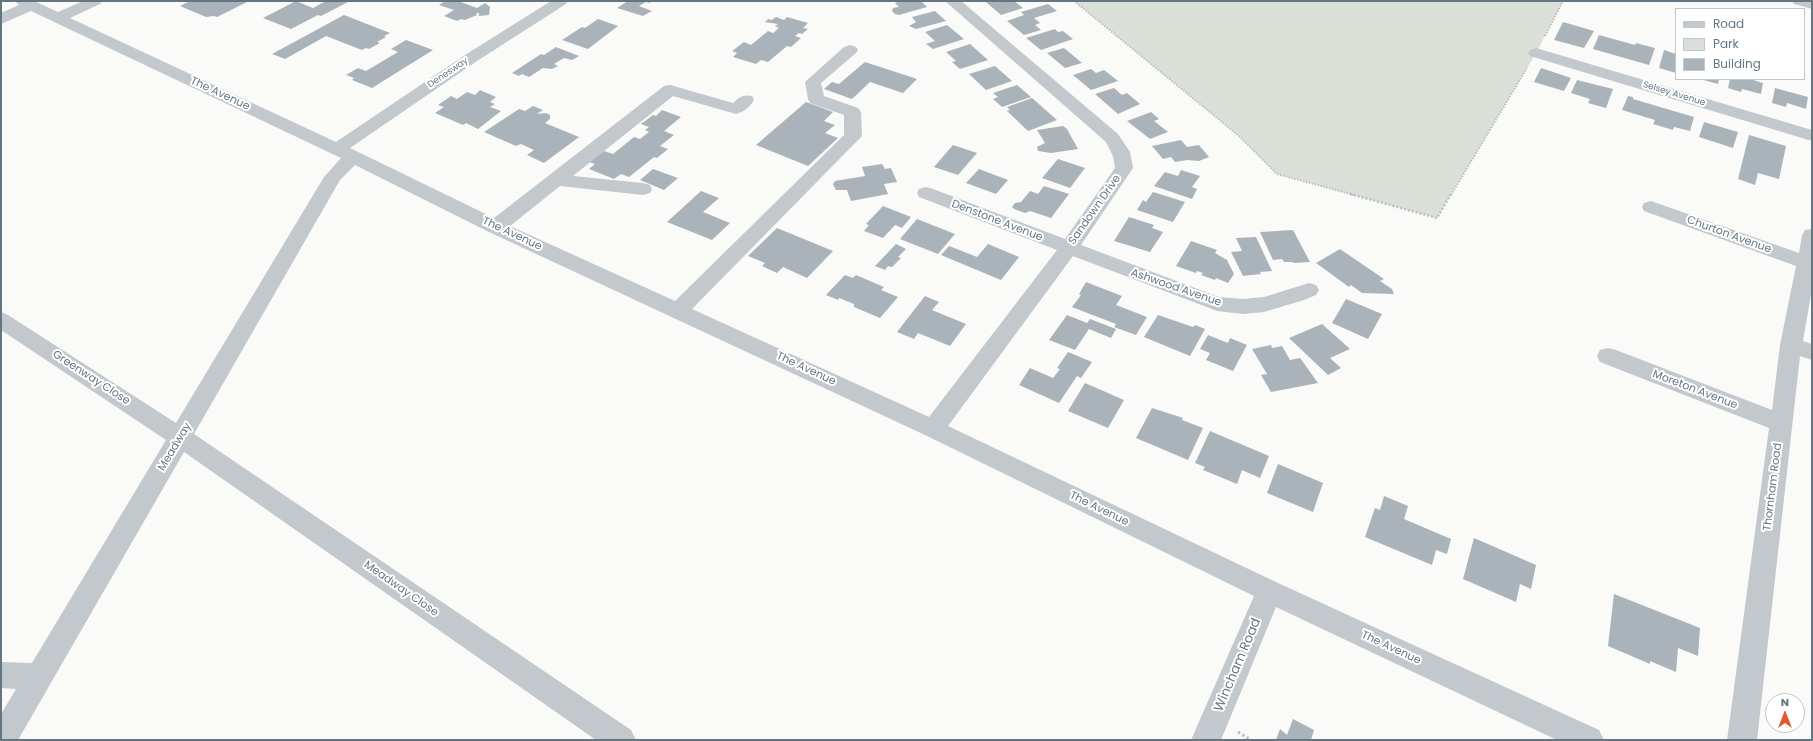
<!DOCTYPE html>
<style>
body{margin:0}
#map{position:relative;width:1813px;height:741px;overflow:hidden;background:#fafaf8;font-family:Poppins,sans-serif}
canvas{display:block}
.frame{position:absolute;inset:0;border:2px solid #657683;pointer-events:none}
.legend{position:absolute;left:1675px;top:8px;width:130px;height:72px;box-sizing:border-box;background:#fff;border:1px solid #c1c8cd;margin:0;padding:5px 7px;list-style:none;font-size:12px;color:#657683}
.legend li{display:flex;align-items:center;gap:8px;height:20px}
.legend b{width:20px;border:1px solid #c1c8cd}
.north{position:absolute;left:1765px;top:693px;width:40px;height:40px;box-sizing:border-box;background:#fff;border:1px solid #c1c8cd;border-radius:50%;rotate:0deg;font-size:11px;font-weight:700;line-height:16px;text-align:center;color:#657683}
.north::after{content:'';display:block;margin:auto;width:14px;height:18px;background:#e4572e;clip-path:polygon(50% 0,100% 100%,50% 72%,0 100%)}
</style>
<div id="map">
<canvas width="1813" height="741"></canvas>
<div class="frame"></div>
<ul class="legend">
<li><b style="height:5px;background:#c3c8cc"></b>Road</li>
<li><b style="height:11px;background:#dadfd7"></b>Park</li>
<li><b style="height:11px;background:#aab3b9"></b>Building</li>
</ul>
<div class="north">N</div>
</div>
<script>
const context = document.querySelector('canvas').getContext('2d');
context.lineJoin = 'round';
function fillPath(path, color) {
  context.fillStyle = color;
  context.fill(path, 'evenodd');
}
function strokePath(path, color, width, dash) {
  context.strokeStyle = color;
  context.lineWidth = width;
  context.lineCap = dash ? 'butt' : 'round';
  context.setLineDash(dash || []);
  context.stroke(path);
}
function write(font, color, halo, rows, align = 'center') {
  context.font = font + ' Poppins,sans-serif';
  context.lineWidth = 4;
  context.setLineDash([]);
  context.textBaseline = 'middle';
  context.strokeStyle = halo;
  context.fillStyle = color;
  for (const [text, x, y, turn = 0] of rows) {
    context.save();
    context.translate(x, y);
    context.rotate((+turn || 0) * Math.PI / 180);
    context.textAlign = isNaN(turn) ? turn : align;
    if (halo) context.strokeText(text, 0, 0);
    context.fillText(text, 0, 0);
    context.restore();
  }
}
fillPath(new Path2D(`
 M1074,1h489l-27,52 -99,165 -160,-44 -38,-38z`), '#dadfd7');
fillPath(new Path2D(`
 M190,1h55l2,1 -30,15 -3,-1 -8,1 -26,-11z
 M296,1l17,7 13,-7 22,1 -27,14 -3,-1 -27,14 -28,-11z
 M445,1h13l19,7 8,-5 5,4 -1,8 -10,1v-3h-3l1,2 -12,5 -4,-1 -4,2 -13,-5 10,-6 -15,-5z
 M628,1h24l-2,2 -4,-1 -7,4 13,5 -9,5 -26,-8z
 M901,1h20l6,6 -28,8 -4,-1 -3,-3 1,-3 6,-1 -4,-4z
 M989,1h25l9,7 -22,7 -15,-13z
 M1048,4l9,7 -23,7 6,5 -5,2 6,5 -17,5 -17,-14 17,-6 -3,-3z
 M935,11l11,10 -30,8 -7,-3 7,-4 -4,-5z
 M344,15l46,18 -6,3 2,1 -9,5 3,1 -11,6 -3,-1 -4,2 -36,-14 -41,23 -13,-5z
 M776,17l8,3 3,-3 21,6 -5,5 5,1 -6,5 -3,-1 -4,3 6,2 -10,9 -4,-1 -19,16 -7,-2 -5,4 -23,-7 4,-4 -5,-2 12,-9 7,3 17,-14 5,2 6,-5 -4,-2 3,-2 -13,-2 3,-3 4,1z
 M598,19l20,7 -30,23 -26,-9 20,-13 3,1z
 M1563,22l31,9 -10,17 -30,-8z
 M947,25l17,14 -31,10 -7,-5 9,-3 -10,-9z
 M1055,29l3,3 5,-1 10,8 -32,11 -15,-12z
 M1599,35l36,10 1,-2 19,5 -6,17 -56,-16z
 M406,40l27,10 -61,38 -20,-8 2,-2 -8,-3 12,-7 8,3 32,-19 -7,-3z
 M970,44l18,16 -28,9 -8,-7 4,-1 -10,-9z
 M556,47l23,9 -7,4 -8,-2 -10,6 4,2 -6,3 -9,-1 -14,9 -7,-3 -3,2 -7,-3 29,-19 3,1z
 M1064,48l18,15 -17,5 -18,-15z
 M1664,50l12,4v19l-17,-5z
 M865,62l52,17 -14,14 -33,-11 -18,17 -28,-10 8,-7 7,2z
 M995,66l17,15 -26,9 -17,-16z
 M1541,68l30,10 -7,13 -30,-9z
 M1091,69l5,4 8,-3 14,11 -27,9 -18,-15z
 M1700,79h19l-1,5z
 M1730,79h20l13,4 -2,11 -19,-5 -1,3 -13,-4z
 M1577,80l36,9 -7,19 -18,-5 2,-4 -19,-6z
 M1017,85l14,12 -29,10 -9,-8 5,-2 -5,-4z
 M1114,88l8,7 5,-2 13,11 -22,10 -23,-20z
 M1775,88l33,9 -2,12 -19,-6 -1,4 -14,-4z
 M480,90l16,7 -6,5 5,2 -5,3 11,4 -23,18 -12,-6 -3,2 -28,-12 9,-6 -6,-2 13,-9 6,3 10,-7 8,3z
 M1628,96l5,1v2l61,18 -4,14 -16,-4 -1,3 -20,-6 2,-4 -33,-10z
 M1032,98l25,22 -29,11 -21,-20 3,-1 -3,-3z
 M806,102l27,10 -9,9 11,4 -10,8 13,5 -30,28 -52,-21z
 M533,106l10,4 -6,4 9,-1 4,2v4l-5,4 34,14 -35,26 -17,-8 7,-5 -13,-6 -5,2 -32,-14 35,-23 6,2z
 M662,110l19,7 -17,14 10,4 -14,11 8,3 -11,9 -3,-1 -25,20 -8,-3 -7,5 -25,-10 6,-5 -6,-2 15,-11 9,3 21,-17 6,2 9,-7 -4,-2 4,-3 -8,-3 12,-9 3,1z
 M1151,112l8,7 -5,2 14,11 -18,7 -23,-18z
 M1704,122l34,10 -5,16 -34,-11z
 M1063,126l4,3 11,20 -27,4 -13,-2 -1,-4 8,-4 -8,-13z
 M1749,135l37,11 -7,33 -21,-6 -3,12 -17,-6z
 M1181,140l6,7 12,-2 10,12 -10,4 -12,-1 -12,2 -4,-5 -8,2 -11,-13z
 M953,145l24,8 -19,22 -24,-8z
 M1058,159l27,9 -15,20 -28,-10z
 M882,164l3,5 6,-1 6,14 -13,2 4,10 -37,7 -4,-11h-11l-3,-6 2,-3 30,-5 -3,-9z
 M653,169l25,9 -14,12 -24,-10z
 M979,169l29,11 -12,14 -30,-11z
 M1181,170l19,6 -8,11 5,2 -5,10 -38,-13 11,-14 13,4z
 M1044,186l25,8 -18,24 -21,-7 -5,2 -11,-4 -2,-2 3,-4 6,-1 9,-11 8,3z
 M701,191l18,7 -16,14 27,11 -18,17 -45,-18z
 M1153,192l32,10 -12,20 -36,-12 6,-10 3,2z
 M883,206l28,11 -9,11 -7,-3 -12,13 -19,-7 5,-6 -3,-1z
 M1129,217l25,8 -2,3 11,4 -13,20 -36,-11z
 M917,219l38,15 -17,20 -38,-15z
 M777,228l56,23 -26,27 -24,-11 -6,6 -15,-7 3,-3 -17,-7z
 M1293,230l17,32 -17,1v-1h-9l-2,-3 -9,1 -13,-28z
 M1256,237l16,34 -12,1 1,2 -18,2 -12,-24 11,-1 -6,-13z
 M1191,241l26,9 -2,3 12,7 7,14 -6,9 -12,-5 -1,2 -14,-5 2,-2 -6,-2 -1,2 -20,-7z
 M896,244l10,5 -8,8 3,1 -9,9 -4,-1 -3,4 -10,-4z
 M988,244l31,13 -18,23 -60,-25 8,-9 28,11z
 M1340,249l44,30 -4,2 12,8 2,5 -32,-1 -11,-8 -2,2 -33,-24z
 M845,275l8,3 3,-3 28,12 -3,3 17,7 -18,21 -26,-11v-3l-15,-6 -1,2 -12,-5z
 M1086,282l36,14 -6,9 31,12 -11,18 -22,-8 2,-3 -44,-17 9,-12 -2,-1z
 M925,296l14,6 -7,8 34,14 -16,22 -32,-13 -4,6 -17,-7z
 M1346,299l36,15 -14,25 -36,-16z
 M1067,315l20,8 3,-4 26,10 -5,9 -22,-9 -14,21 -26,-10z
 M1158,315l35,12 2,-2 10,4 -15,27 -46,-19z
 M1322,324l28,25 -20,9 11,10 -13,7 -39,-37z
 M1208,335l20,8 2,-5 17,7 -14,26 -27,-11 4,-7 -10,-4z
 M1271,345l1,3 10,-2 8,14 10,-2 18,25 -47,9 -10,-17 6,-1 -15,-25z
 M1068,352l24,10 -11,16 -4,-2 -18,27 -40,-18 11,-17 23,10 7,-9 -3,-1z
 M1085,383l39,17 -16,28 -40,-17z
 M1152,408l31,10 -1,2 21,8 -15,32 -52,-22z
 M1210,431l59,25 -9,22 -18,-8 -5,14 -34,-14 2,-3 -10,-4z
 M1278,464l45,19 -10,29 -46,-19z
 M1384,496l24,10 -4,13 47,20 -4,15 -11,-4 -4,15 -67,-28 10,-29 5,2z
 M1474,538l62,27 -5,24 -11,-5 -4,18 -53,-23z
 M1614,594l86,34 -2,28 -20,-8 -2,24 -26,-11v3l-42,-18z
 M1293,719l21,11 -3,10h-35l4,-11 7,6z`), '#aab3b9');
strokePath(new Path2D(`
 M1074,1l165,135 38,38 77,21
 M1545,36l18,-35
 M1451,195l76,-127`), '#bbbfc2', 2, [1.5, 1.5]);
strokePath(new Path2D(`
 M1350,194l87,24 14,-24`), '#bbbfc2', 2.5, [2, 2]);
strokePath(new Path2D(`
 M1238,732l13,8`), '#bbbfc2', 3, [2.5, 2.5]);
fillPath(new Path2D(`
 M15,1h19l24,11 25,-11h19l-2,3 -30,14 266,124 129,-87 86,-54h17l-2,3 -89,57 -127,87 144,70 170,-132 6,-1 63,18c6,-6 10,-9 19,-7l2,4c-4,7 -10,12 -18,14l-63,-18 -100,80 70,7 7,2 2,4 -2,4 -7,2 -83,-9 -50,40 165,75 169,-166v-20l-34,-12 -2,-4 -3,-17 39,-35 6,-2 6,2 2,3 -2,3 -35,30 3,13 34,12 3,4 1,24 -170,173 237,108 128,-167 -138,-53 -2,-4 2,-4 7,-2 7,2 132,50 50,-71 -2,-12 -7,-14 -161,-141h16l157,133 12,18 3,16 -52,77 138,52 24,2 21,-2 45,-14 7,2 3,5 -3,5 -12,5 -40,12 -21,2 -26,-3 -144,-55 -125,170 330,157 321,147 5,10h-47l-281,-133 -55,133h-30l63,-144 -329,-161 -436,-203 -134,-67 -15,15 -146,254 437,296 5,10h-40l-412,-288 -166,288h-17v-26l15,-25 -15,-1v-26l31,1 134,-223 -165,-110v-18l7,3 168,108 148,-246 17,-19 -310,-147 -30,13v-11l18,-8z
 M1792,1h20v8l-18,-5z
 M1536,48l276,82v11l-282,-85 -2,-3 2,-3z
 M1651,201l148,52 3,-18 3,-5 7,-1v60l-9,52 9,3v16l-12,-4 -43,384h-30l42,-312 -169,-66 -3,-6 3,-6 8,-2 8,2 156,60 8,-65 16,-79 -152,-55 -2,-4 2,-4z`), '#c3c8cc');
write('9px', '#657683', '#fff', [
 ["Denesway",448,73,-34],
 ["Selsey Avenue",1674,94,17]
]);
write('11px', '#657683', '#fff', [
 ["The Avenue",220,94,25],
 ["Sandown Drive",1095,210,-55],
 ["Denstone Avenue",997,221,21],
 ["The Avenue",512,234,25],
 ["Churton Avenue",1729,235,20],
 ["Ashwood Avenue",1176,288,19],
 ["The Avenue",806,369,25],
 ["Greenway Close",91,378,33],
 ["Moreton Avenue",1695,390,21],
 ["Meadway",175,447,-59],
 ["Thornham Road",1773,487,-83],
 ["The Avenue",1099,509,26],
 ["Meadway Close",401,589,35],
 ["The Avenue",1391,648,25]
]);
write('13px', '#657683', '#fff', [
 ["Wincham Road",1238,665,-67]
]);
</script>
